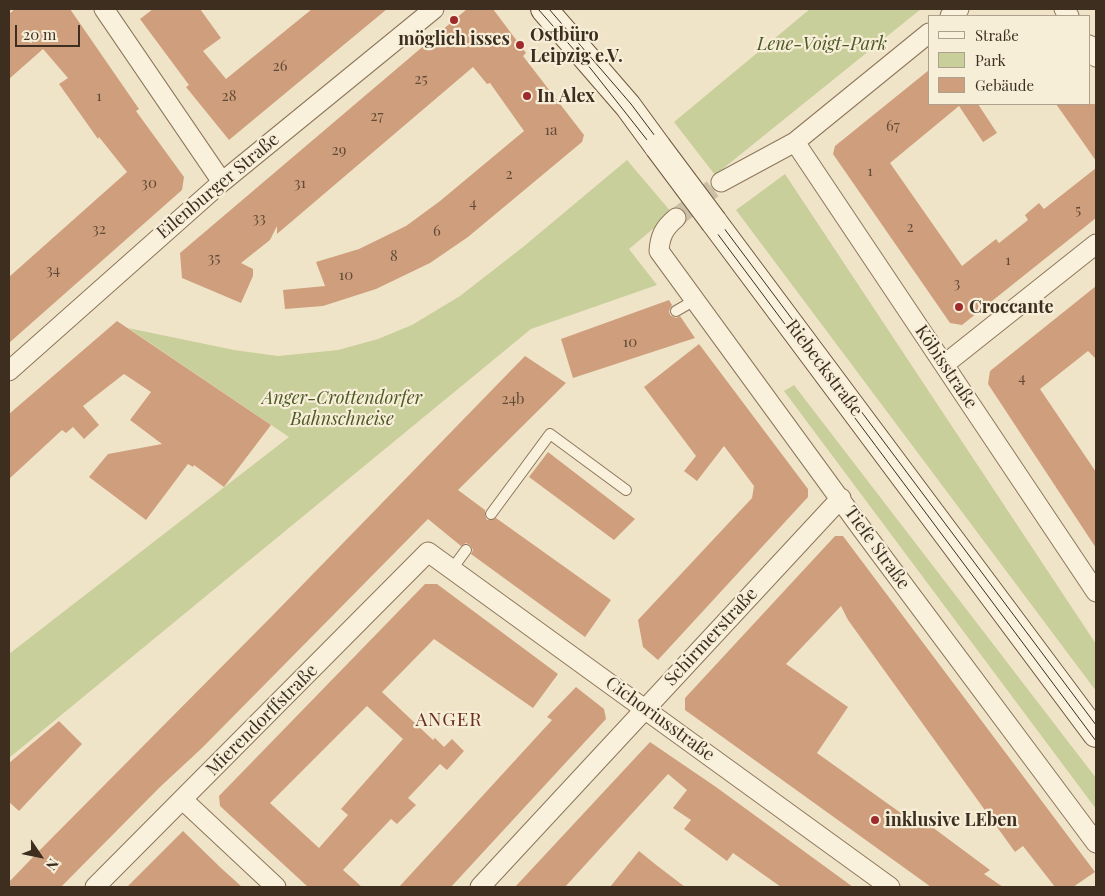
<!DOCTYPE html>
<meta charset="utf-8">
<style>
body{margin:0}
#map{position:relative;width:1105px;height:896px;overflow:hidden;background:#f0e4c8;font-family:"Playfair Display",serif}
canvas{display:block}
.frame{position:absolute;inset:0;border:10px solid #3d2e20;pointer-events:none}
.legend{position:absolute;left:928px;top:15px;width:162px;height:90px;box-sizing:border-box;background:#f7eed8;border:1px solid #ada18e;margin:0;padding:6px 9px;list-style:none;font-size:15px;color:#3d2e20}
.legend li{display:flex;align-items:center;gap:10px;height:25px}
.legend b{width:25px;border:1px solid #ada18e}
.north{position:absolute;left:15px;top:831px;width:50px;height:50px;-webkit-text-stroke:4px #f7eed8;paint-order:stroke;rotate:124deg;font-size:14px;font-weight:700;line-height:20px;text-align:center;color:#3d2e20}
.north::after{content:'';display:block;margin:auto;width:18px;height:22px;background:#3d2e20;clip-path:polygon(50% 0,100% 100%,50% 72%,0 100%)}
.scale{position:absolute;left:15px;top:25px;width:65px;height:22px;box-sizing:border-box;border:2px solid #3d2e20;border-top:0;padding-left:6px;font-size:15px;line-height:18px;white-space:nowrap;color:#3d2e20;-webkit-text-stroke:4px #f7eed8;paint-order:stroke}
</style>
<div id="map">
<canvas width="1105" height="896"></canvas>
<div class="frame"></div>
<ul class="legend">
<li><b style="height:6px;background:#faf1dc"></b>Straße</li>
<li><b style="height:14px;background:#c9cf9b"></b>Park</li>
<li><b style="height:14px;background:#cf9f7d"></b>Gebäude</li>
</ul>
<div class="north">N</div>
<div class="scale">20 m</div>
</div>
<script>
const context = document.querySelector('canvas').getContext('2d');
context.lineJoin = 'round';
function fillPath(path, color) {
  context.fillStyle = color;
  context.fill(path, 'evenodd');
}
function strokePath(path, color, width, dash) {
  context.strokeStyle = color;
  context.lineWidth = width;
  context.lineCap = dash ? 'butt' : 'round';
  context.setLineDash(dash || []);
  context.stroke(path);
}
function write(font, color, halo, rows, align = 'center') {
  context.font = font + ' "Playfair Display",serif';
  context.lineWidth = 4.5;
  context.setLineDash([]);
  context.textBaseline = 'middle';
  context.strokeStyle = halo;
  context.fillStyle = color;
  for (const [text, x, y, turn = 0] of rows) {
    context.save();
    context.translate(x, y);
    context.rotate((+turn || 0) * Math.PI / 180);
    context.textAlign = isNaN(turn) ? turn : align;
    if (halo) context.strokeText(text, 0, 0);
    context.fillText(text, 0, 0);
    context.restore();
  }
}
fillPath(new Path2D(`
 M810,9h111l-206,166 -41,-53z
 M627,160l45,53 -43,36 28,36 -126,44 -522,429v-104l280,-217 -161,-109 106,22 44,6 60,-6 40,-11 34,-14 48,-29 63,-49z
 M785,174l311,470v47l-360,-481z
 M794,385l302,393v31l-312,-418z`), '#c9cf9b');
fillPath(new Path2D(`
 M15,9h55l69,100 -3,2 48,66 -2,13 -173,153v-66l118,-105 -28,-35 -1,2 -39,-55 9,-6 -25,-29 -34,30v-65z
 M153,9h47l21,29 -18,13 23,28 86,-70h75l-158,131 -43,-53 3,-2 -49,-66z
 M467,9h26l33,44 -3,3 61,79 -2,7 -114,95 -38,26 -54,26 -53,17 -38,3 -2,-19 42,-4 -9,-24 43,-13 47,-23 34,-25 84,-70 -34,-48 -3,1 -14,-17 -196,167v-8l-7,14 -29,23 12,6v7l-12,27 -59,-25 -2,-25z
 M929,70v34h49l19,29 -14,9 -24,-36 -69,57 72,103 34,-27 3,4 29,-23 -3,-5 14,-12 5,6 52,-41v50l-134,107 -12,-2 -117,-169 2,-8z
 M1056,104h40v57l-16,-23z
 M1096,286v73l-8,-8 -48,38 56,83v76l-108,-164 2,-13z
 M669,300l3,5 -3,6 1,4 6,3 4,-2 15,22 -122,40 -12,-39z
 M117,321l154,104 -47,62 -30,-22 -1,2 -5,-3 -42,56 -57,-43 19,-23 54,-10 -32,-24 21,-28 -27,-18 -41,32 16,19 -15,14 -11,-12 -7,6 -4,-3 -53,49v-65z
 M699,344l109,145v8l-150,163 -15,-13 -5,-27 114,-122 2,-12 -30,-40 -27,35 -13,-10 12,-15 -52,-69z
 M525,356l41,27 -108,107 27,20v6l2,4 9,-2 115,82 -26,37 -114,-83 2,-4 -3,-5 -4,-2 -5,3 -33,-27 -226,229 -42,39 -99,100h-52v-5l25,-26 239,-241z
 M548,452l87,67 -21,21 -85,-63z
 M835,536h8l252,336 -22,15h-18l-32,-41 -8,6 -167,-232 -7,-14 -55,58 62,43 -31,46 95,68 4,-6 74,55 -6,4 19,13h-72l-246,-177v-12z
 M425,584h12l121,90 -25,34 -99,-69 -52,53 51,48 2,-2 9,9 8,-8 12,12 -17,19 -7,-6 -32,34 8,7 -19,19 -6,-5 -48,51 19,17h-54l-88,-81 -1,-10zM367,706l36,33 -62,70 7,6 -29,33 -49,-45z
 M576,687l28,22 2,10 -155,168h-52l153,-167 -5,-3z
 M59,721l23,23 -63,67 -10,-9v-39z
 M650,742l66,45 137,100h-72l-48,-34 -6,8 -43,-32 7,-9 -18,-12 14,-18 -19,-16 -103,113h-50z
 M183,831l38,37 21,19h-115z
 M639,851l16,13 30,23h-75z`), '#cf9f7d');
strokePath(new Path2D(`
 M676,218l45,-36`), '#ccc0a6', 19, [19, 9]);
const lane = new Path2D(`
 M676,311l19,-11
 M491,514l59,-80 76,56
 M452,569l14,-19`);
const street = new Path2D(`
 M104,9l118,173
 M1064,9l5,7
 M950,16l9,-7
 M1089,45l7,12
 M795,142l301,450
 M721,182l74,-40 134,-109
 M676,218c-12,10 -16,18 -17,33l202,277 235,315
 M945,364l151,-120
 M9,371l213,-189 212,-173
 M183,800l93,87
 M95,887l333,-335 462,335
 M480,887l361,-389`);
const secondary = new Path2D(`
 M544,9l84,97 30,41
 M714,222l382,512`);
strokePath(lane, '#8d765c', 12);
strokePath(street, '#8d765c', 21);
strokePath(secondary, '#6f573f', 28);
strokePath(lane, '#faf1dc', 10);
strokePath(street, '#faf1dc', 19);
strokePath(secondary, '#faf1dc', 26);
strokePath(new Path2D(`
 M538,9l53,60 64,81 441,591
 M549,9l82,95 465,621`), '#3d2e20', 1);
const secondaryBridge = new Path2D(`
 M658,147l56,75`);
strokePath(secondaryBridge, '#6f573f', 28, []);
strokePath(secondaryBridge, '#faf1dc', 26);
for (const [x, y, r, color] of [
 [454,20,5,"#9e2a2b"],
 [520,45,5,"#9e2a2b"],
 [527,96,5,"#9e2a2b"],
 [959,307,5,"#9e2a2b"],
 [875,820,5,"#9e2a2b"]
]) {
  const dot = new Path2D();
  dot.arc(x, y, r, 0, 2 * Math.PI);
  context.fillStyle = color;
  context.fill(dot);
  strokePath(dot, '#f7eed8', 2);
}
write('15px', '#624a37', null, [
 ["26",280,66],
 ["25",421,79],
 ["1",99,96],
 ["28",229,96],
 ["27",377,116],
 ["67",893,126],
 ["1a",551,130],
 ["29",339,150],
 ["1",870,171],
 ["2",509,174],
 ["30",149,183],
 ["31",300,183],
 ["4",473,203],
 ["5",1078,210],
 ["33",259,218],
 ["2",910,227],
 ["32",99,229],
 ["6",437,231],
 ["8",394,256],
 ["35",214,258],
 ["1",1008,260],
 ["34",53,270],
 ["10",346,275],
 ["3",957,283],
 ["10",630,342],
 ["4",1022,378],
 ["24b",513,399]
]);
write('bold 18px', '#3d2e20', '#f7eed8', [
 ["Ostbüro",530,35],
 ["Leipzig e.V.",530,56],
 ["möglich isses",454,39,"center"],
 ["In Alex",537,96],
 ["Croccante",969,307],
 ["inklusive LEben",885,820]
], 'left');
write('italic 18px', '#4d5a26', '#f7eed8', [
 ["Lene-Voigt-Park",822,44],
 ["Anger-Crottendorfer",342,398],
 ["Bahnschneise",342,419]
]);
write('18px', '#3d2e20', '#f7eed8', [
 ["Eilenburger Straße",218,186,-40],
 ["Köbisstraße",946,367,56],
 ["Riebeckstraße",824,368,53],
 ["Tiefe Straße",877,548,54],
 ["Schirmerstraße",711,637,-47],
 ["Cichoriusstraße",660,719,36],
 ["Mierendorffstraße",262,720,-45]
]);
context.letterSpacing = '1px';
write('19px', '#6b2e1e', '#f7eed8', [
 ["ANGER",449,720]
]);
context.letterSpacing = '0px';
</script>
